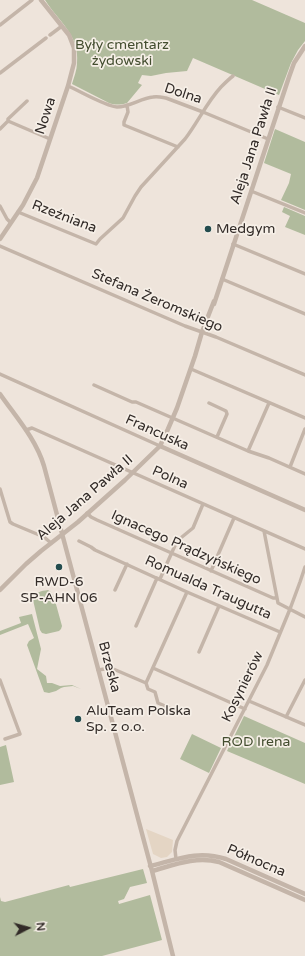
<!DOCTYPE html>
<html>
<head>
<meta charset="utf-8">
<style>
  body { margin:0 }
  #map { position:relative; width:305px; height:956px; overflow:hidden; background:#eee4db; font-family:"Varela Round",sans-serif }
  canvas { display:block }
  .north { position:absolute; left:8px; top:908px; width:40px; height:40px; -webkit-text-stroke:3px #f6efe7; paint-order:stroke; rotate:84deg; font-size:11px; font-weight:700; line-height:16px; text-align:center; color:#322b28 }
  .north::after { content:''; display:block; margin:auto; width:14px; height:18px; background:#322b28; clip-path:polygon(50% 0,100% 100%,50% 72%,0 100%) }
</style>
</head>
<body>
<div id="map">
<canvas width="305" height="956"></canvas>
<div class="north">N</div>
</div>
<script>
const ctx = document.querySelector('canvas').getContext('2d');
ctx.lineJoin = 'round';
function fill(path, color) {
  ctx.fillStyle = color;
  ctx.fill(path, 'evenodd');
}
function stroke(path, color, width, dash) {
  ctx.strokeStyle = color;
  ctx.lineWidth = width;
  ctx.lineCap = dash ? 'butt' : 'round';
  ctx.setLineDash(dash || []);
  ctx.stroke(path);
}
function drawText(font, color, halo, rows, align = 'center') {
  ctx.font = font + ' "Varela Round",sans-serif';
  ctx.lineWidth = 3.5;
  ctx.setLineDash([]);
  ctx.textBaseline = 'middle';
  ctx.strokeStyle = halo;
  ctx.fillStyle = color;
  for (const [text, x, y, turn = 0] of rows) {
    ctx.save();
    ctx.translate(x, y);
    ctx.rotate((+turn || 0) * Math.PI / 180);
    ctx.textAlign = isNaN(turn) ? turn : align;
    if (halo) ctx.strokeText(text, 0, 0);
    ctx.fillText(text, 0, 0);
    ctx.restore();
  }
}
fill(new Path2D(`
  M45,0H252L305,23V41L298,50L291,63L279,95L193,58L187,71L166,73L151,76L142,75L138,83L142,85L127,103C120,105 115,105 109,103L72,84C74,77 77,70 77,63C80,35 58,21 45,0Z
  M275,129L305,142V210L281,200L289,183L291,174L264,163Z
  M284,207L305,216V235L285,227L290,216L282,212Z
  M48,590L51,592L54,597L62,626L61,629L59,631L46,634L42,633L40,630L33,600C34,592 41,591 48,590Z
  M32,614L41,649L37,669L46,676L47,683H52L60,686L72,685L81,689L93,686L81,689L73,686L64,687L61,688L56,691L49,693L44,692L27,645L29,641L34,638L28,624L0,635V631L21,623L19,617Z
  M244,716L305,743V784L227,751Z
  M192,734L221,748L209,773L180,759Z
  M6,745L14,782L0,785V747Z
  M143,869L147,883L130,887L124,899L118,901L119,904L150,895L162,940L102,956H0V897L1,901L5,902L69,885L70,887Z`), '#b1bb9d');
fill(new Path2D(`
  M146,829L173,840L172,852L167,857L161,858L153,854Z`), '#e4d5c4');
stroke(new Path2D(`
  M0,25L32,0
  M50,35L62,26
  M0,73L46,38
  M68,86C80,91 105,106 117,107C130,107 141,98 153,97C157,96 161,97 166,98L203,112L268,139
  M127,105L128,112L124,122V125L178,147
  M278,107L305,118
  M8,121L50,139
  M0,129L8,121V119L27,101
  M251,191L305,213
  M0,206L7,219L10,222
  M18,212L96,244L100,239L123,218L135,196L141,187L185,139C198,122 207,102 221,87C225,83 229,79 233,76
  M233,244L305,274
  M0,246L185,326L216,337L305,375
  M222,279L305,314
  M191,369L305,418
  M0,374L160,446
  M94,385L132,402H136L248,451L269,458L305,474
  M209,403L226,411L227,414L217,437
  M26,430L32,428L305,549
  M248,451L269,403
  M290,467L305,429
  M0,489L10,522L13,524L44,537L51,543
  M87,513L91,517L97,520L273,598H277
  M264,531L278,603L305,617
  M79,541L91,547L95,550L187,592L280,632
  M211,571L234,518
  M160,579L177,541L193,528L203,504
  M115,590L127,564
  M136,626L157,578
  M199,652L219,606
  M153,668L245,709
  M98,670L111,668L146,683
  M0,680L20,734L5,739
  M146,683L187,592
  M146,683L148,689L155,692L158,703L179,712
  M249,701L305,725
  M286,717L305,680
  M176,859L175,850L177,841L267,665L290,609L300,582L305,567`), '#c4b5a9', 3.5);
stroke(new Path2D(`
  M0,239L23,205L37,178L68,86L74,63V48L69,35L41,0
  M214,304L289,77L294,63L305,46
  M0,394C16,417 36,439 44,466L152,871L173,956
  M160,446L305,510
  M0,590L26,564L41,551L78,522L125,480L160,446L168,429L177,408L195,356L202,332L214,301
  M150,866C178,859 198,850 226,859L305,894
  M152,871C174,865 195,856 219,862L305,900`), '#c4b5a9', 4.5);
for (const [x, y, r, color] of [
  [208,229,4,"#234c4e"],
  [59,567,4,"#234c4e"],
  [78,719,4,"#234c4e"]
]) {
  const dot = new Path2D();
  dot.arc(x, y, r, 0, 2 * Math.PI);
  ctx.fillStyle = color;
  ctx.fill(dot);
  stroke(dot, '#f6efe7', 1.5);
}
drawText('14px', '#434d2f', '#f6efe7', [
  ["Były cmentarz",122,45],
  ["żydowski",122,61],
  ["ROD Irena",256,742]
]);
drawText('14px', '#322b28', '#f6efe7', [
  ["Dolna",183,94,18],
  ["Nowa",46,116,-72],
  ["Aleja Jana Pawła II",254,146,-72],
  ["Rzeźniana",64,217,21],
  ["Stefana Żeromskiego",157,301,23],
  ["Francuska",157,433,24],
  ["Polna",170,478,24],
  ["Aleja Jana Pawła II",85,498,-41],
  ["Ignacego Prądzyńskiego",186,548,24],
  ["Romualda Traugutta",208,588,24],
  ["Brzeska",109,667,75],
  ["Kosynierów",243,687,-64],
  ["Północna",256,861,23]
]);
drawText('14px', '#322b28', '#f6efe7', [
  ["Medgym",216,229],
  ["RWD-6",59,582,"center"],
  ["SP-AHN 06",59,598,"center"],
  ["AluTeam Polska",86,711],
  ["Sp. z o.o.",86,727]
], 'left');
</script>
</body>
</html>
